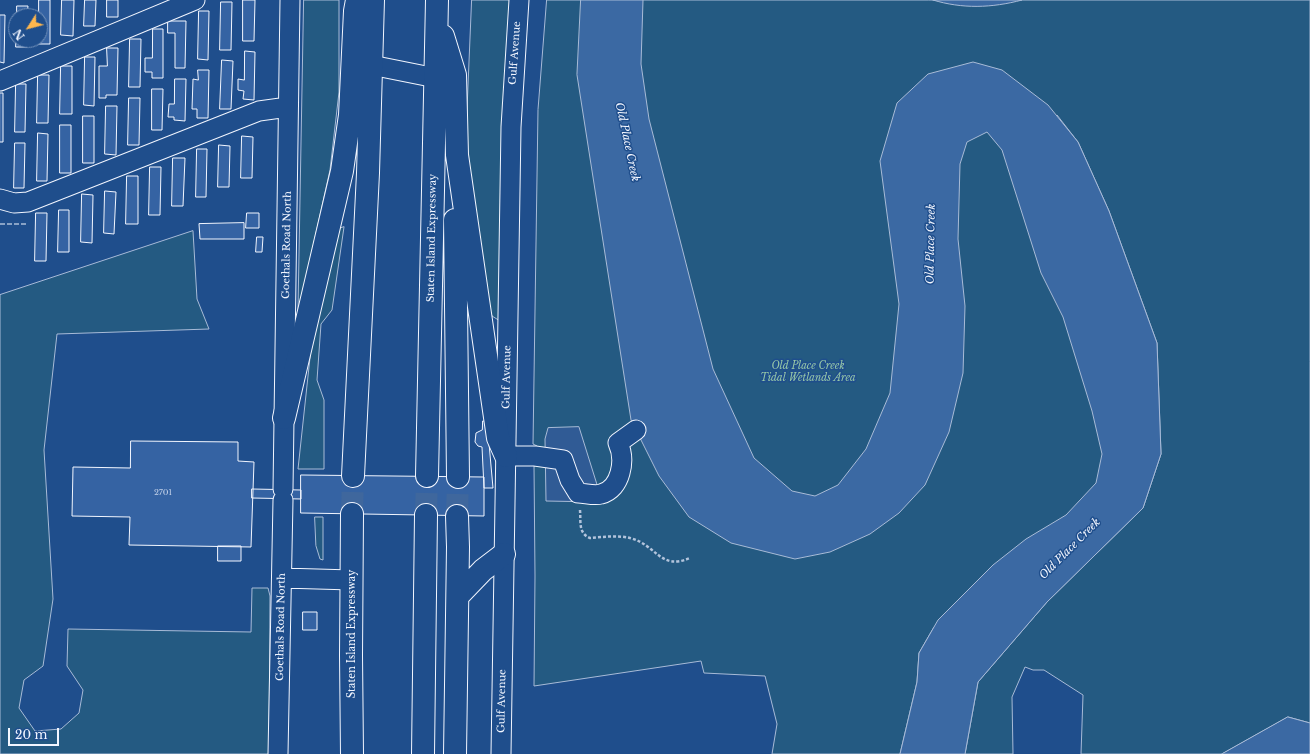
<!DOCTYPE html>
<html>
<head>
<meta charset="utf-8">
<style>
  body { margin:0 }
  #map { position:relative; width:1310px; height:754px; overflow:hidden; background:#1f4e8c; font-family:"Libre Baskerville",serif }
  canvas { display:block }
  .north { position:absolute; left:8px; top:8px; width:40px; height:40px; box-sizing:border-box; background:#1f4e8c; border:1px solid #7391ba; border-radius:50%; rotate:234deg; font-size:11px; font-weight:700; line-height:16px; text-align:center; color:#f2f6ff }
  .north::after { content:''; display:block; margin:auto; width:14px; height:18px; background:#ffb74d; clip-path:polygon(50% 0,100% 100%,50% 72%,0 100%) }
  .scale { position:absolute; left:8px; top:728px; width:51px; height:18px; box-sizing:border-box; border:2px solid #f2f6ff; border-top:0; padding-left:5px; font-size:12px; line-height:14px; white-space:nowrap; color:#f2f6ff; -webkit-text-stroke:3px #1f4e8c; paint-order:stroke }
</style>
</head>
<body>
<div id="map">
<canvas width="1310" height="754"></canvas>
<div class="north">N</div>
<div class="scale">20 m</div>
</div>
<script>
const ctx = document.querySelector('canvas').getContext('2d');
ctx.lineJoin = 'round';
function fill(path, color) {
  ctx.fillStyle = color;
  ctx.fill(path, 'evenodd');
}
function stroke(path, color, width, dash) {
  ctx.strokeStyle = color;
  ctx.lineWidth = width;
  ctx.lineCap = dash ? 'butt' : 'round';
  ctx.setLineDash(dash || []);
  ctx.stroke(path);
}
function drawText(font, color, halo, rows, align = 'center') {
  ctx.font = font + ' "Libre Baskerville",serif';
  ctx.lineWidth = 3;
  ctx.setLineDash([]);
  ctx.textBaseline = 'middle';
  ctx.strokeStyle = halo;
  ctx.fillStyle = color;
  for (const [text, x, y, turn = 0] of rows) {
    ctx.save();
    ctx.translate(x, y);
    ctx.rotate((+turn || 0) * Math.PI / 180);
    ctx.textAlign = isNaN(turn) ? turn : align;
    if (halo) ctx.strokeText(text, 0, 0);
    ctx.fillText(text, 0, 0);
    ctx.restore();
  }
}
const green = new Path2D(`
  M304,0H339V92L330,170L298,314Z
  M472,0H514L500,321L492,316L487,301L465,159Z
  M547,0H1310V723L1288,717L1222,754H1081L1083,695L1044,670H1033L1025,667L1012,697L1013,754H965L978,682L1047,602L1143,508L1161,454L1157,343L1109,211L1078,142L1057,115L1010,157L1060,276L1083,320L1111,415L1121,457L1116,487L1086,518L1045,542L1013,568L958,623L934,627L919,653L917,682L900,754H772L777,724L765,676L704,673L701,661L534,686L535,576L534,466L537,465V446L533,444L538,110Z
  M344,227L332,310L321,324L317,380L324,400V469H298L312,339L338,229Z
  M193,231L197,299L209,329L57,334L44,450L53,599L43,666L24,680L19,708L35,731L61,729L79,713L83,690L67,666L68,629L251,632L252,588H268L270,596L269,754H0V295Z
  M315,517H323V560L320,559L316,546Z`);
fill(green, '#245a82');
stroke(green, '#a8bbd7', 1);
const parking = new Path2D(`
  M579,427L599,491L598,502L546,501L545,439L548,428Z`);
fill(parking, '#305b95');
stroke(parking, '#a8bbd7', 1);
const water = new Path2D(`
  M581,0H643L641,64L649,119L713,369L754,458L792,491L815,496L838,485L866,449L890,393L899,304L880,161L897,103L928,74L973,62L1002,70L1048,105L1078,142L1109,211L1157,343L1161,454L1143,508L1047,602L978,682L965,754H900L917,682L919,653L938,620L993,565L1026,539L1066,515L1096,483L1102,454L1092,411L1063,317L1041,273L1002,150L987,132L967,142L960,164L958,239L965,306L963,373L949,432L925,485L899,513L870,534L830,552L795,559L731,543L689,517L659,476L631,420L577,75Z
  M933,0H1022C992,8 962,9 933,0Z
  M1288,717L1310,723V754H1222Z`);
fill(water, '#3b69a3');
stroke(water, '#a8bbd7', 1);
const building = new Path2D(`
  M39,0H50V44H39Z
  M62,0H74L73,36L61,35Z
  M85,0H96L95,26H84Z
  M107,0H118V17H107Z
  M243,0H255L254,41H243Z
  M221,2H232L231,50H220Z
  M17,6H28L27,16H17Z
  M199,11H209L208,60L198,59Z
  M0,15H5L4,63L0,62Z
  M168,21H186L185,68H175V33H168Z
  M153,29H163V78H152V72H145V58H152Z
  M16,37V40H27V47H16Z
  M130,39H141L140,87H129Z
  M107,48H118L117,95H106V98H99V66H107Z
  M245,51L255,52L254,100L243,99L244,91L238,90V79L244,80Z
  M85,57H95L94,106L84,105Z
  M222,60L233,61L231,109H220Z
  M61,66H72V114H60Z
  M198,70H209L208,118H197V109H192L193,79L198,80Z
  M38,75H49L48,123H37Z
  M175,79H186L185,121L174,120V117H168L169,104H174Z
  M16,84H26L25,132H15Z
  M152,89H163L162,130H152Z
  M0,93H3V142H0Z
  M129,98H140L139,145H128Z
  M106,106H117L116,155L105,154Z
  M83,116H94V163H83Z
  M60,125H71V173H60Z
  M38,133L48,134L47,181H37Z
  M242,136L253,137L252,178H241Z
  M15,143H25L24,188H14Z
  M219,145L230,146L229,187H218Z
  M197,149H207L206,197H196Z
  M173,158H185L183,206H172Z
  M150,167H161L160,215H149Z
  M127,176H138V224H126Z
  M105,191L116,192L114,234L104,233Z
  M82,194L93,195L92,243L81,242Z
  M59,210H69V252H58Z
  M36,213H47L46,261H35Z
  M247,213H259V228H246Z
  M244,223V239H200L199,224Z
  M257,237H263L262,252H256Z
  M483,421H487L493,488H484L482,447L478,446L475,442L476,433L482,430Z
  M131,441L238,442V461L254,462L251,547L129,545L130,517L72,516L73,467L130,468Z
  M301,475L484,477V516L301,513Z
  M252,489L301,490V499L252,498Z
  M218,546H241V561H218Z
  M303,612H317V630H303Z`);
fill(building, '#3563a3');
stroke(building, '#f2f6ff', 1);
stroke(new Path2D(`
  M352,514L353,476
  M426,515L427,476
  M457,516L458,477`), '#3f679d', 22, [22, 11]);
const minor = new Path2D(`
  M371,65L436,78
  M0,81L195,0
  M0,199L14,203L28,202L259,111L288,107
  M506,456H535L563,460L570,480L578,493C585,493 594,496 601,494C621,489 626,460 618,443L636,430
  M283,489L290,0
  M282,578L352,580
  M278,754L283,500
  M501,754L511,127L519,0`);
const highway = new Path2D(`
  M443,36L455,75L457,155L498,438L506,456
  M455,220L458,477
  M284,418L342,171L350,115L355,11L357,0
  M353,476L368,173L373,0
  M427,476L437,0
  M458,596L483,570L504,554
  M352,754L351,655L352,514
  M423,754L426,515
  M455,754L458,547L457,516`);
stroke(minor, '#f2f6ff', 21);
stroke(highway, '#f2f6ff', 24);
stroke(new Path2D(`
  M580,510C581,522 578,533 590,538C602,537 618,535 630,538C657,545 660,571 690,558`), '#b3c4dc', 2.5, [3, 2]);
stroke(minor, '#1f4e8c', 19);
stroke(highway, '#1f4e8c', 22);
stroke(new Path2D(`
  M0,224H26`), '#f2f6ff', 1, [5, 2]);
drawText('8px', '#c3d1e8', null, [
  ["2701",163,493]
]);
drawText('10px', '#f2f6ff', '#1f4e8c', [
  ["Gulf Avenue",515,53,-86],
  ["Staten Island Expressway",432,238,-89],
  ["Goethals Road North",287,245,-89],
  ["Gulf Avenue",507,377,-89],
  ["Goethals Road North",281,627,-89],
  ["Staten Island Expressway",352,634,-90],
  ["Gulf Avenue",502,701,-89]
]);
drawText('italic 10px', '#97c8a6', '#1f4e8c', [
  ["Old Place Creek",808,366],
  ["Tidal Wetlands Area",808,378]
]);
drawText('italic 11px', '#f2f6ff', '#1f4e8c', [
  ["Old Place Creek",627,142,78],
  ["Old Place Creek",931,244,-89],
  ["Old Place Creek",1070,549,-45]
]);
</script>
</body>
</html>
